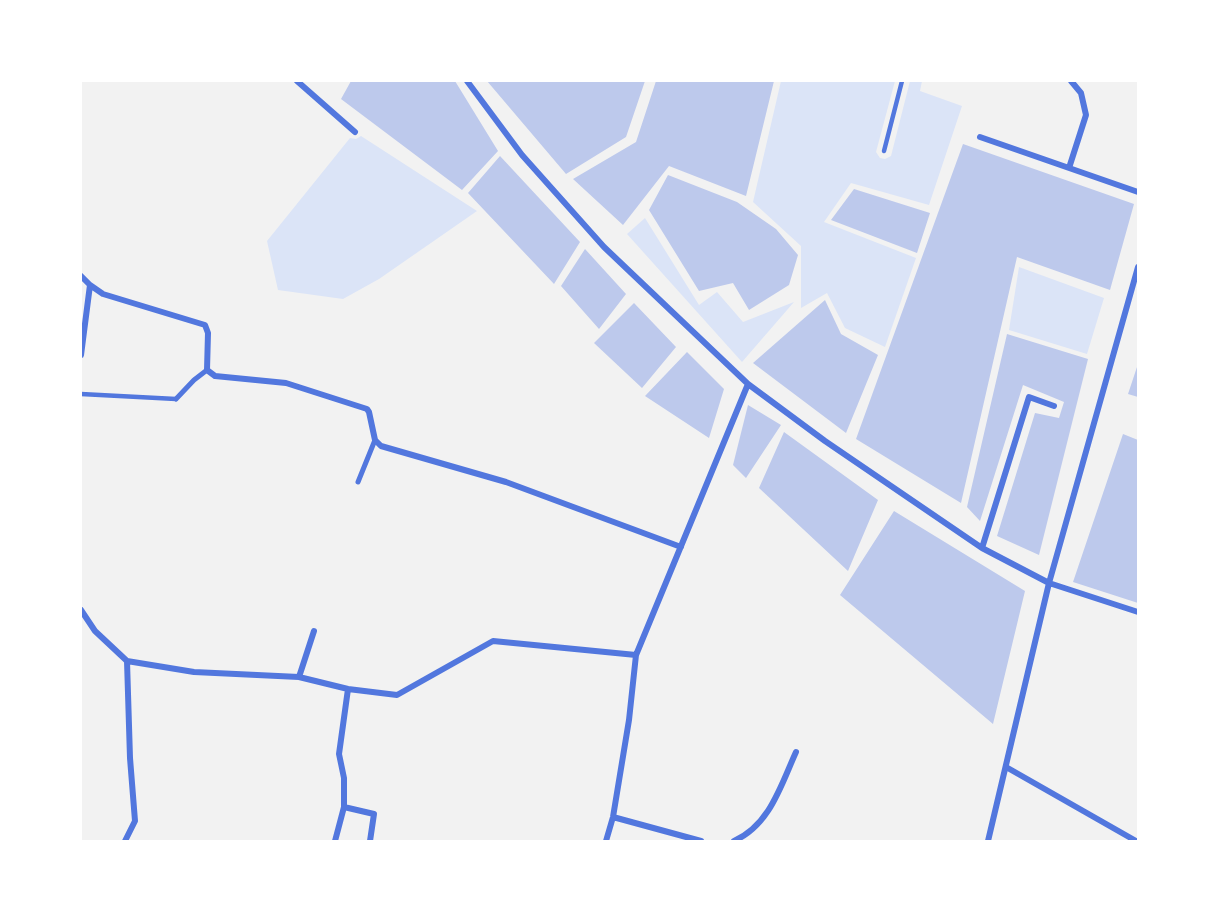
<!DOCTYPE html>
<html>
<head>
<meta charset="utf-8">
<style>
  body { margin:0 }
  #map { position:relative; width:1219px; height:922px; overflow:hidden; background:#f2f2f2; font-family:"Asap Condensed",sans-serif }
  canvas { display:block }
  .frame { position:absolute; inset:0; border:82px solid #fff; pointer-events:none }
</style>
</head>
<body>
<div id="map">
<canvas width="1219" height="922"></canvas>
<div class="frame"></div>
</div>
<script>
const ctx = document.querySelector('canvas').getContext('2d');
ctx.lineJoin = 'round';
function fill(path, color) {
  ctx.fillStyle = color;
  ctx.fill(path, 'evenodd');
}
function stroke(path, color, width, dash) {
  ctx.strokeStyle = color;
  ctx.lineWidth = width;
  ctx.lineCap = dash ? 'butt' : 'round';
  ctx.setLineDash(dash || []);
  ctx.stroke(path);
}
fill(new Path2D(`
  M781,81H895L876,152L880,158L885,159L891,156L910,81H922L920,91L962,106L929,205L851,183L824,222L916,258L885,347L845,328L827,293L801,308V246L753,202Z
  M361,136L477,211L379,279L343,299L278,290L267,241L350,138L356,139Z
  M645,218L699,305L717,292L743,322L794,302L742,362L627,234Z
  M1019,267L1104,298L1087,354L1009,330Z`), '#dbe4f7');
fill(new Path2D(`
  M351,81H455L498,151L462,190L341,99Z
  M487,81H645L626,137L566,174Z
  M656,81H774L746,196L669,166L623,225L573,179L636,142Z
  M963,144L1134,204L1110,290L1017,257L961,503L856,439Z
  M500,156L580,242L554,284L468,193Z
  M668,175L737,202L776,229L798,255L789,285L749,310L733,283L699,291L649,210Z
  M854,189L930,213L917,253L831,220Z
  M585,249L626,294L599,329L561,286Z
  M825,300L841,334L878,355L846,433L753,363Z
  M634,303L676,347L642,388L594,343Z
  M1007,334L1088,359L1039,555L997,536L1035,413L1059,418L1064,402L1023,385L980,521L967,507Z
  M687,352L724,389L709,438L645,396Z
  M1138,364V397L1128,394Z
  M748,405L781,425L746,478L733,465Z
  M784,432L878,500L848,571L759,488Z
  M1123,434L1138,440V603L1073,582Z
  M894,511L1025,591L993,724L840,595Z`), '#bdc9ec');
stroke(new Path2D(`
  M884,151L902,81
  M81,394L176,399`), '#5277de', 4.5);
stroke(new Path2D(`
  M176,399L194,380L207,370
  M358,482L375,440`), '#5277de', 5);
stroke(new Path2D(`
  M297,81L355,132
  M467,81L522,155L604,247L748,384L825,441L982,548L1049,583L1138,612
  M980,137L1138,192
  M1069,168L1086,115L1081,93L1071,81
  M81,276L90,285L81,355
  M90,285L103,294L205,325L208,333L207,370L215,376L286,383L367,409L369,412L375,440L381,446L506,482L681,547
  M982,548L1029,397L1054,406
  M81,610L95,631L127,661L130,758L135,821L125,841
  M127,661L194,672L299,677L348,689L397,695L493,641L636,655
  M299,677L314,631
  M1006,767L1136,841
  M344,807L374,814L370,841
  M613,817L701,841
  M335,841L344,807V778L339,754L348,689
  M606,841L613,817L629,720L636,655L748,384
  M734,841C770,825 781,785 796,752
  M988,841L1049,583L1138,267`), '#5277de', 6);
</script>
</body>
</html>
